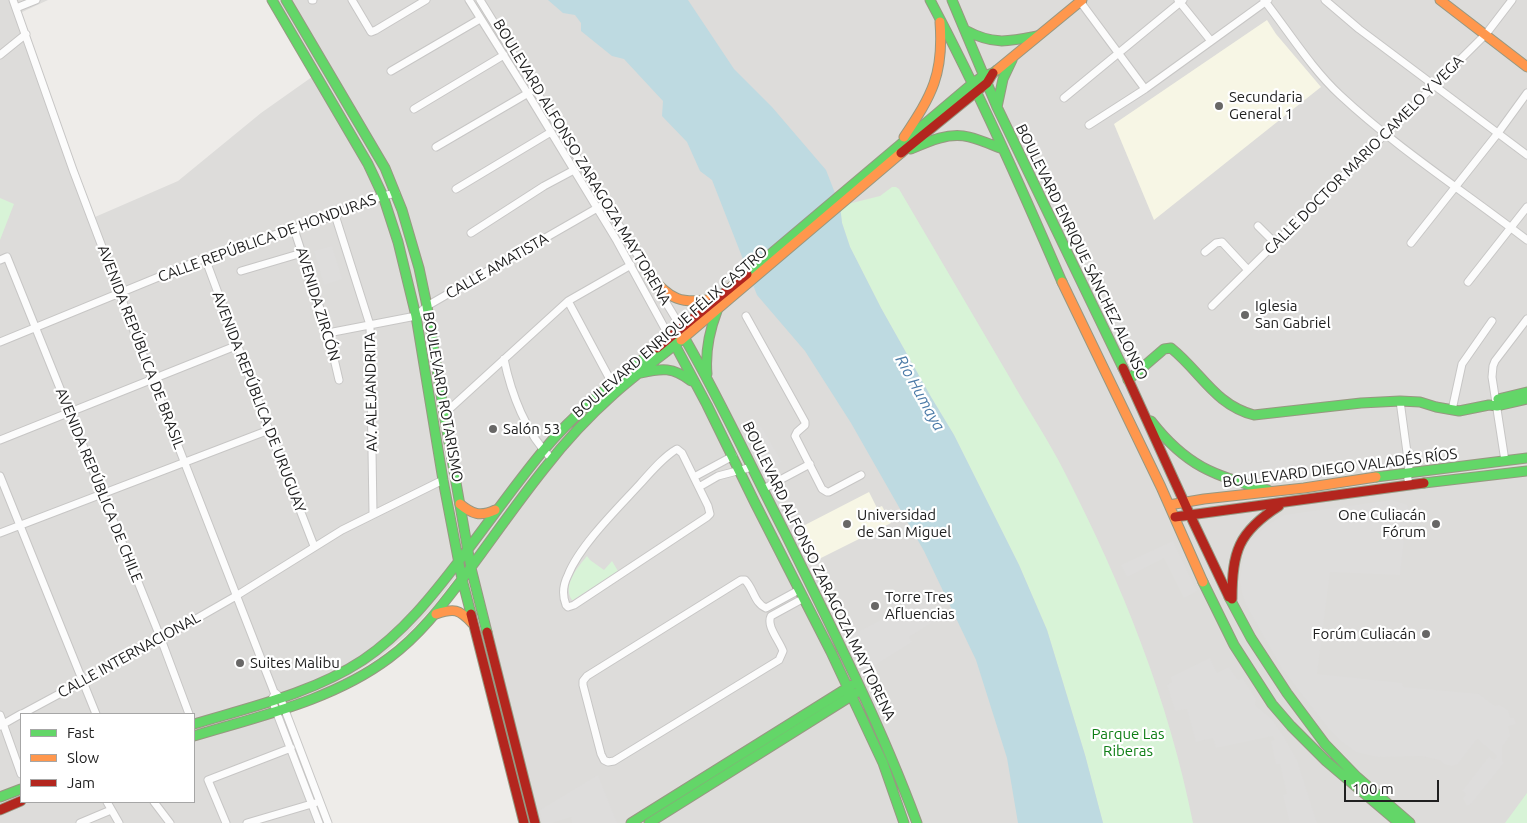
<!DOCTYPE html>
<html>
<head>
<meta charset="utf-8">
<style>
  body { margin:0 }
  #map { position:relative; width:1527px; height:823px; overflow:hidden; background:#eeece9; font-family:Ubuntu,sans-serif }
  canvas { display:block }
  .legend { position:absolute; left:20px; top:713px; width:175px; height:90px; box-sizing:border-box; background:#fff; border:1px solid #a6a6a6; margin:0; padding:6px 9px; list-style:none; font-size:15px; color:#202020 }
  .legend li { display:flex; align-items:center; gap:10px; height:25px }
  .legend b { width:25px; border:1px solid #a6a6a6 }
  .scale { position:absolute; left:1344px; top:780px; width:95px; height:22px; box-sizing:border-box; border:2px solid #202020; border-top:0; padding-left:6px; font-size:15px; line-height:18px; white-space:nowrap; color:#202020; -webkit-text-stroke:4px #fff; paint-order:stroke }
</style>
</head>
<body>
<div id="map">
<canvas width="1527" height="823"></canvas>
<ul class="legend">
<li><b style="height:6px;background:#63d668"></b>Fast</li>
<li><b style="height:6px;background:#ff974d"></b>Slow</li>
<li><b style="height:6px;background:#b3261e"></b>Jam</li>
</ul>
<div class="scale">100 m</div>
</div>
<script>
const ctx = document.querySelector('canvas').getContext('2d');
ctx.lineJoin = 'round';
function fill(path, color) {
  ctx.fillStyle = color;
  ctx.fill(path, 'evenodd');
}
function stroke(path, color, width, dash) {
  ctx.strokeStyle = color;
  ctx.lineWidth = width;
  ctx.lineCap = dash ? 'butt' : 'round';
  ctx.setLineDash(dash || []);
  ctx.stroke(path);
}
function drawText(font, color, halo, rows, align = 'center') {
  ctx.font = font + ' Ubuntu,sans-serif';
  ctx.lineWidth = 4.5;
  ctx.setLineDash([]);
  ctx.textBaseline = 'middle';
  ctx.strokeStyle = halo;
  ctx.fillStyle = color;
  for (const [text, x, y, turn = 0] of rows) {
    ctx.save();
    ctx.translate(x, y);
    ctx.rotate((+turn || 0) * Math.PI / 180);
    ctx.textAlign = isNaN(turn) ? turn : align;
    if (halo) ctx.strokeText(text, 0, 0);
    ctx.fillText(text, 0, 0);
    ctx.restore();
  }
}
fill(new Path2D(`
  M0,0H48L18,14L90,226L95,217L178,181L261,113L319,72L277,0H1527V823H530L466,564L433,607L409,633L380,657L353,674L319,692L280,706L321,823H0ZM21,714H194V802H21Z`), '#dddcda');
fill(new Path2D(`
  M1267,20L1276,34L1321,87L1154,220L1114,124Z
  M869,492L877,508L882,506L891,523L819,559L803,526Z`), '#f7f6e5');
fill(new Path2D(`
  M892,187H896L899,189C936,252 973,315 1010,378C1028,410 1049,441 1065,473C1122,584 1169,701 1193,823H1103L1085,755L1047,630L1019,565L954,435L931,397L881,308L850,247L842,223L840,206L880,196Z
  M0,198L14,204L0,240Z
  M587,556L590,560L604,570L612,561L618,571L573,600H572C562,585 578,567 587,556Z
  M1527,793V823H1505Z`), '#d8f3d7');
fill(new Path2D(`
  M332,246L342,279L324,285L314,251Z
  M761,426L782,462L764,472L743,436Z
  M1391,500L1408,505L1400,575L1330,572L1317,674L1402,683L1403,687L1479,694L1495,706L1499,705L1508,710L1510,718H1514L1516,724L1508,726L1510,736L1502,747V760L1504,763L1472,803L1467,806L1463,798L1466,794L1462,791L1489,756L1494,760L1497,756L1477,739L1458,764L1452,766L1444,764L1439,760L1421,756L1378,757L1356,752L1342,742L1328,728L1282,669L1246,605L1242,593L1240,580L1244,554L1251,540L1267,525L1284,515Z
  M1173,541L1197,591L1184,598L1164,558L1127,577L1121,565Z
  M928,596L939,618L909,637L912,642L864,672L846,638Z
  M1210,658L1217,673L1229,667L1238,680L1242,677L1256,699L1255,705L1272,719L1284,737L1297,760L1317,823H1290L1283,795L1287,794L1280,764H1276L1271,741L1275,740L1273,736L1216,748L1213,738L1196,742L1187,709L1175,711L1167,685L1172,682L1171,677Z
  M598,775L617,823H572L571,817L552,823H542L540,810Z`), '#dedddc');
fill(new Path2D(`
  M548,0H688L734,69L772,107L826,170L840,206L842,223L850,247L881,308L931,397L954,435L1019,565L1047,630L1085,755L1103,823H1018L1007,758L976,660L924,551L851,423L805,351L757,295L712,180L700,171L687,142L662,116L663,101L624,59L612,56L581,31V23L575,15L563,13Z`), '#bedae1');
const street = new Path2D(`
  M13,0L73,170L152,379L274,692L280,697L328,823
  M312,0H313
  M352,0L371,32L376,30L426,0
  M469,0L528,94L617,241L670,338
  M480,0L651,277
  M1079,0L1145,89
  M1178,0L1211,41
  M1264,0C1289,32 1311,68 1340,95C1398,149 1465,192 1527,240
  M1325,0L1359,29L1527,155
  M16,8L36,0
  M0,55L26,34
  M391,71L480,19
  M1064,98L1183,0
  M414,109L504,55
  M1089,125L1145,89L1268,0
  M436,147L530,92
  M456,189L551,132
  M335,215L370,325L373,513
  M1258,226L1275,243
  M294,229L328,333L339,380
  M471,233L544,186L574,170
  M1411,243L1498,133L1527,93
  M1205,252L1216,243L1222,242L1248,270
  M205,258L269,430L314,546
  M0,260L7,257L161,639L189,714
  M241,271L302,253
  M1468,282L1527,207
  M656,286L682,329
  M568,301L612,383
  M1212,306L1486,34L1512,0
  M746,316L805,422V425L797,432L795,436L822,489L827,492H829L861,475
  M328,333L416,316L427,306L606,203
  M0,342L205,258L243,244L314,223L383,196L396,193
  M504,359C511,393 526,434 552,459
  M1400,401L1409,467L1407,473L1409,485
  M1452,410L1462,364L1492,321
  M444,414L568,301L631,265
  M0,440L238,345
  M677,449L682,453L708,506L710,514L707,517L574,605L568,607L566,605C562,595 563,585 568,575C580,545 618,508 640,484C651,472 663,457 677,449Z
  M1505,461L1492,377L1493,366L1495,361L1527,319
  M0,476L96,714
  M694,477L733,456
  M699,487L718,476L752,467
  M763,489L810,464
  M0,533L269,430
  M799,590L766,608C754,603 754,589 745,580H741L587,676L583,681V685L601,754L604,760L608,762L614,761L779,660L783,651C779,640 766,626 771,616L804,598
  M273,697L272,699L276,711L319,823
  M22,714L161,639L236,596L342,530L443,480
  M0,715L21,774
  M0,726L21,714
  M107,802L119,823
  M154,802L170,823
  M80,823L111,810
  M226,823L208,780L291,748
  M247,823L315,803`);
const fast = new Path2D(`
  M272,0L368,164L383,196L398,242L416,316L443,480L462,579L471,614
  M286,0L385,168L402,210L419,268L427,306L444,414L471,568L487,632
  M930,0C979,92 1021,187 1062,282
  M952,0L997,107L1123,368
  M965,30C993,45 1007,42 1037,36
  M997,107L1003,79L1012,60
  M911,149C929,141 949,132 969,137C981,140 992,145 1003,149
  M747,274L972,84L983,76L993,73L997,70
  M684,337C721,401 751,467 785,533C832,628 880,723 917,823
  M675,345L707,405L755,503L831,652L883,763L904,823
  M641,373C662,368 673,367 691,381
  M707,374C705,351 709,332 717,311
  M1128,380L1164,349L1171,348C1201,372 1215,405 1254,415L1361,403L1400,401L1420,402L1436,407L1459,411L1489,405L1497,406L1527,399
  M1498,399L1527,392
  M1151,421C1186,466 1214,476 1268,490
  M1376,477L1527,458
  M1424,483L1527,471
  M1203,582L1234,645L1272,704L1291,726L1326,761L1399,823
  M1229,597L1251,638L1287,693L1325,744L1357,777L1410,823
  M194,724C251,707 313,693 363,660C403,633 433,595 462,557C489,522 514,486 542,452C575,412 616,380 657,348
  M194,736C260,716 333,700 389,658C419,636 441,607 463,578C490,542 516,504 544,469C565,442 588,417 614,394C635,375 659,358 681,340
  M0,797L21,789
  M631,823L852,685
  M649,823L856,693`);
const slow = new Path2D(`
  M1440,0L1527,67
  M997,70L1082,0
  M904,137C932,95 944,74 940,22
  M648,273C672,301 679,304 716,299
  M1062,282L1161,487L1203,582
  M681,340L901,153
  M460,504C472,514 480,517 495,510
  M1169,505L1204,499L1304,488L1376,477
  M436,614C454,608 459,609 472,623`);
const jam = new Path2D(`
  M901,153L987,83L993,73
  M657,348L747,274
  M1123,368L1190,515L1229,597
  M1175,517L1424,483
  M1232,599C1232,552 1238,532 1279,506
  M471,614L524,823
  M487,632L535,823
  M0,810L21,801`);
stroke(street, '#c7c6c5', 9);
stroke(fast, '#979881', 11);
stroke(slow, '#979881', 11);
stroke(jam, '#979881', 11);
stroke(street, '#fcfcfc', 7);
stroke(fast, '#63d668', 9);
stroke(slow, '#ff974d', 9);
stroke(jam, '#b3261e', 9);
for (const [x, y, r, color] of [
  [1219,106,5,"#686766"],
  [1245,315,5,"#686766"],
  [493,429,5,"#686766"],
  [847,524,5,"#686766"],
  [1436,524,5,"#686766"],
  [875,606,5,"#686766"],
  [1426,634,5,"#686766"],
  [240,663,5,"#686766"]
]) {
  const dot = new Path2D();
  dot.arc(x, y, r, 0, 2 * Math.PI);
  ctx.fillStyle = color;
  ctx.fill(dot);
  stroke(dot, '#fff', 2);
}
drawText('15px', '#202020', '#fff', [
  ["Secundaria",1229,97],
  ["General 1",1229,114],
  ["Iglesia",1255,306],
  ["San Gabriel",1255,323],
  ["Salón 53",503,429],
  ["Universidad",857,515],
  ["de San Miguel",857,532],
  ["One Culiacán",1426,515,"right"],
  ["Fórum",1426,532,"right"],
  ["Torre Tres",885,597],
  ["Afluencias",885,614],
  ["Forúm Culiacán",1416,634,"right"],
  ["Suites Malibu",250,663]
], 'left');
drawText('15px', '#202020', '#fff', [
  ["CALLE DOCTOR MARIO CAMELO Y VEGA",1364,155,-45],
  ["BOULEVARD ALFONSO ZARAGOZA MAYTORENA",582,162,59],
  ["CALLE REPÚBLICA DE HONDURAS",267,238,-20],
  ["BOULEVARD ENRIQUE SÁNCHEZ ALONSO",1082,252,64],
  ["CALLE AMATISTA",497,266,-30],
  ["AVENIDA ZIRCÓN",318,304,73],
  ["BOULEVARD ENRIQUE FÉLIX CASTRO",670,332,-41],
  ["AVENIDA REPÚBLICA DE BRASIL",141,347,69],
  ["AV. ALEJANDRITA",371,392,-91],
  ["BOULEVARD ROTARISMO",443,397,80],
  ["AVENIDA REPÚBLICA DE URUGUAY",259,402,69],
  ["BOULEVARD DIEGO VALADÉS RÍOS",1340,468,-7],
  ["AVENIDA REPÚBLICA DE CHILE",99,485,68],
  ["BOULEVARD ALFONSO ZARAGOZA MAYTORENA",819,571,64],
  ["CALLE INTERNACIONAL",129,655,-29]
]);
drawText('15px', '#0e7e15', '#fff', [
  ["Parque Las",1128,734],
  ["Riberas",1128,751]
]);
drawText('italic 16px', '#4b7aa7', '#fff', [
  ["Río Humaya",920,393,61]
]);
</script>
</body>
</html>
